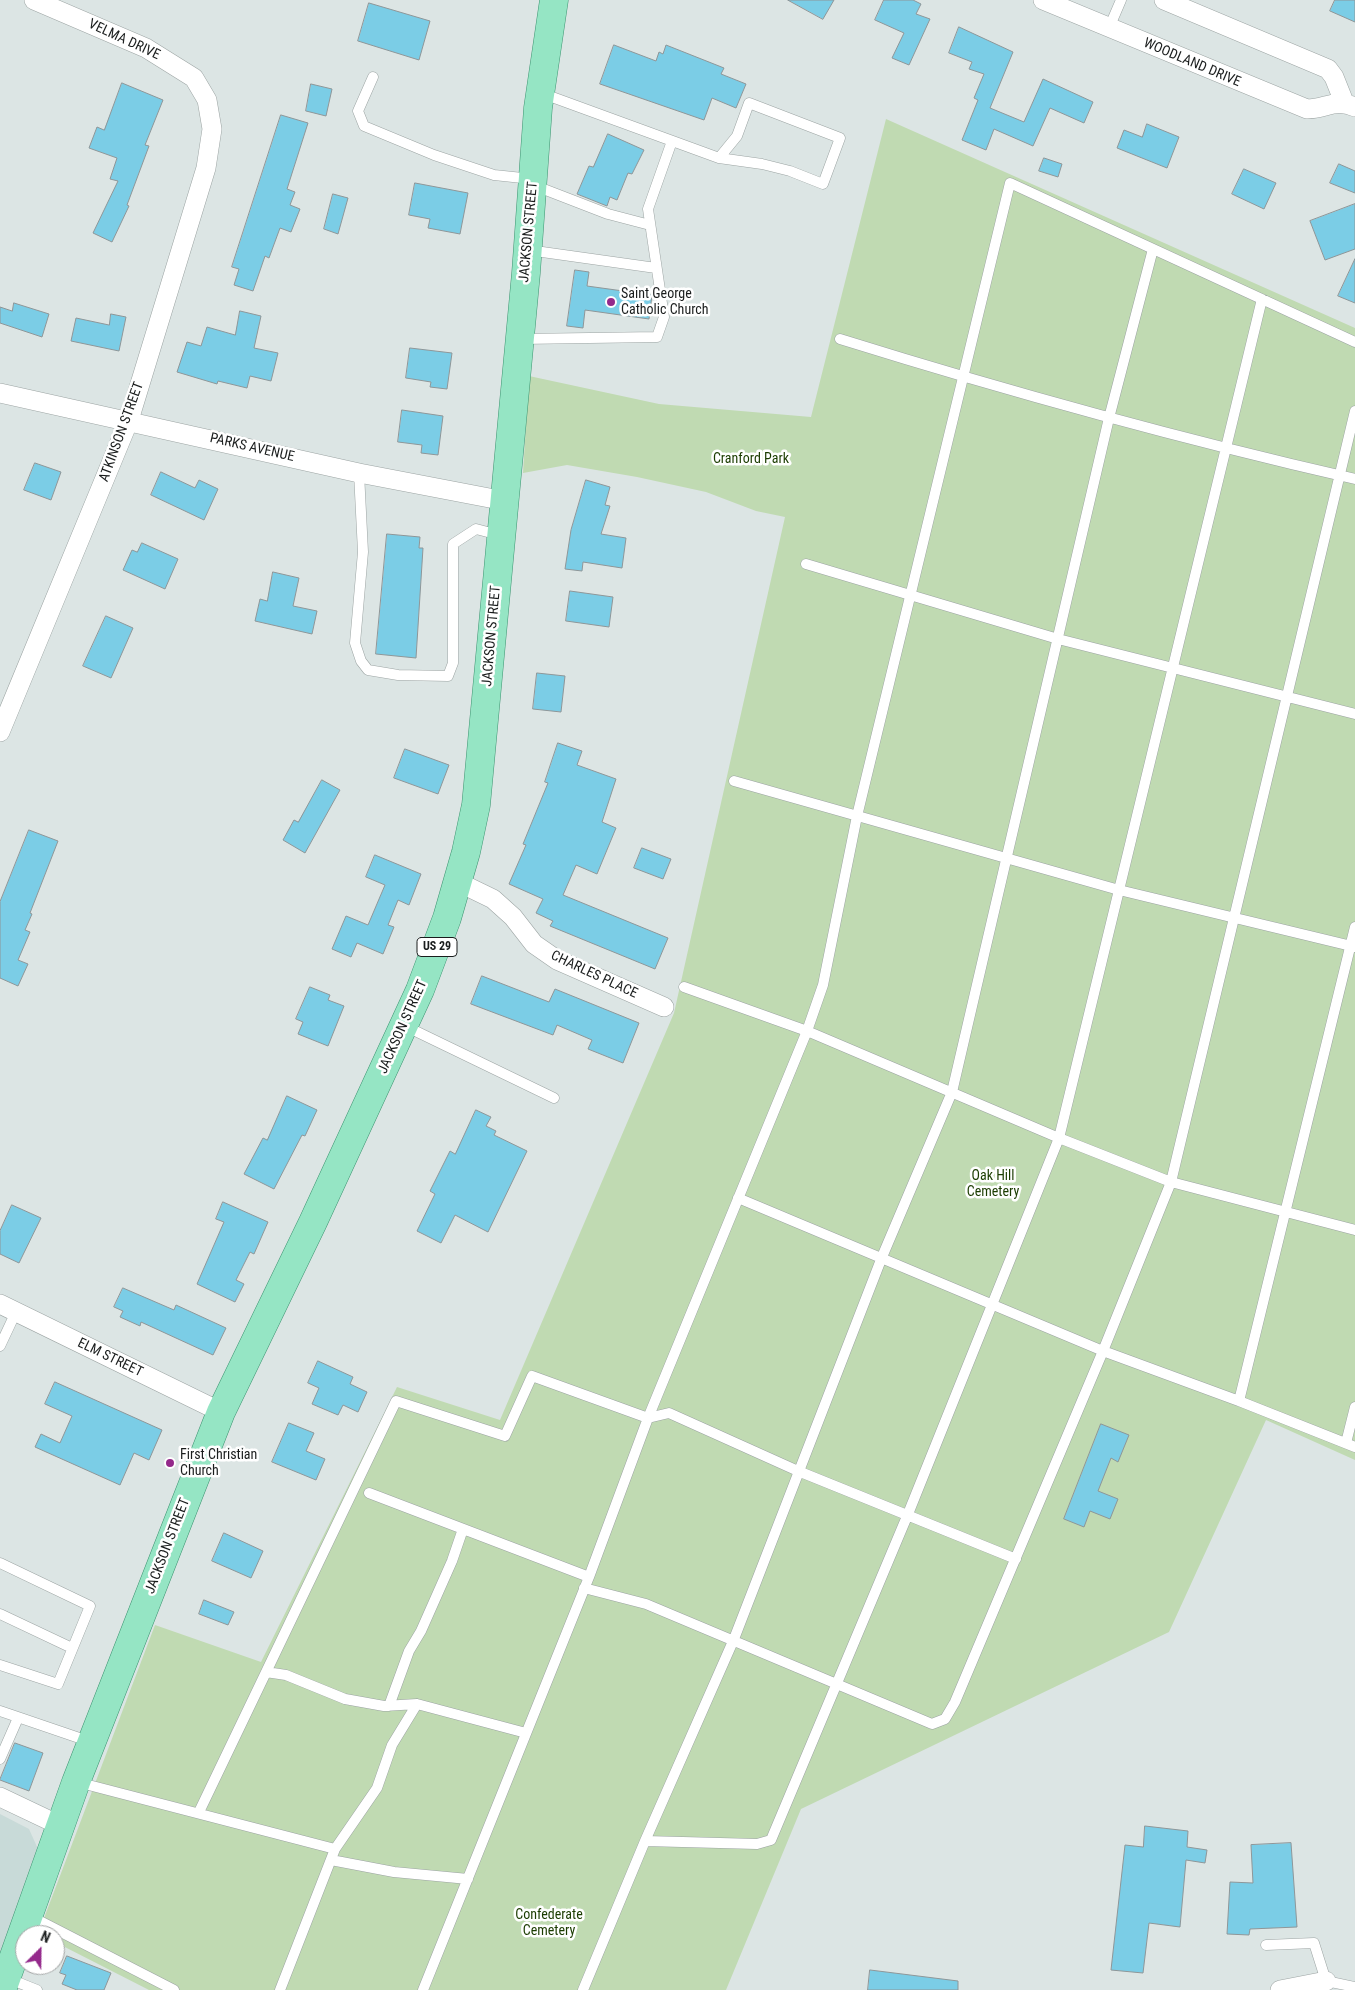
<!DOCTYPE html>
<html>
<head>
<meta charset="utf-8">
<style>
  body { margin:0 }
  #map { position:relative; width:1355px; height:1990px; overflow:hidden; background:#dce5e4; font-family:"Roboto Condensed",sans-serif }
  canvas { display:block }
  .north { position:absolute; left:15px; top:1925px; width:50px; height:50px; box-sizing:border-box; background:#fff; border:1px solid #a3a5a5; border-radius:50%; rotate:23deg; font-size:14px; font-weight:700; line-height:20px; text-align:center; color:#1a1d1d }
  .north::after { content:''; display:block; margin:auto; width:18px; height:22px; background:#94298b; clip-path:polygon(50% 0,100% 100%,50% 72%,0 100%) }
</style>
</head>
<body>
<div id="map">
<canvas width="1355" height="1990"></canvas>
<div class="north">N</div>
</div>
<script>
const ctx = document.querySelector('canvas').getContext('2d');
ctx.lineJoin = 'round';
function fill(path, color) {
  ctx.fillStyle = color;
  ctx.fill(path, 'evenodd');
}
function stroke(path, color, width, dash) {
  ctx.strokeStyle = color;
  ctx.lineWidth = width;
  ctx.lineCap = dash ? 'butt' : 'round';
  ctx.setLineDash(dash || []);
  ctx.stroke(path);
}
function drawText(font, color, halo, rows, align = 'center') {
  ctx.font = font + ' "Roboto Condensed",sans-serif';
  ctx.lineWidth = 5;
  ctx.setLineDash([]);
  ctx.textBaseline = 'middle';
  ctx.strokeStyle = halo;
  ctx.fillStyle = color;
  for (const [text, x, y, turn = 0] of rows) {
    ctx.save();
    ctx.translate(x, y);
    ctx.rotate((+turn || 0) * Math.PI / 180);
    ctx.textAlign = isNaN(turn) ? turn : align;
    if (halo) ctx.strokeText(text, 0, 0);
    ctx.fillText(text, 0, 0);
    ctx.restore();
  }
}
fill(new Path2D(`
  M0,1814L29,1829L38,1849L0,1954Z`), '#c8dad8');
fill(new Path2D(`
  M886,119L1355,328V1460L1266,1420L1169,1632L801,1809L726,1990H149L55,1942V1935L38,1934L155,1625L261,1662L397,1387L500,1420L674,1013L785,517L756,511L706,492L637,477L567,465L523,473L529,376L659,404L811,417Z`), '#c0dab2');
const building = new Path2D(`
  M788,0H834L823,19Z
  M884,0H913L921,4L916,14L930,19L909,65L892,58L904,33L875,20Z
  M1335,0H1355V22L1330,11Z
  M369,3L430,21L419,60L358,41Z
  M959,27L1013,52L990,108L1024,122L1043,79L1093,102L1084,123L1050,108L1033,146L994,129L986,150L962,140L978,100L974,98L984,74L969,69L972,62L949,53Z
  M614,45L656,61L659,52L663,54L666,45L724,68L721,74L746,84L736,108L712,98L704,120L600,84Z
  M122,83L163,100L145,145L149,146L127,205L129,206L112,242L93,233L118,181L110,179L117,158L89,148L97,127L104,130Z
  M311,84L332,89L326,116L306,111Z
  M281,115L308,123L287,189L295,192L290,205L300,209L291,232L280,228L269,258L265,256L253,291L234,285L239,269L232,267Z
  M1147,124L1179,137L1167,168L1117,148L1124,130L1142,137Z
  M608,134L644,150L632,174L628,173L617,200L610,197L607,206L577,194L589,166L593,167Z
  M1044,158L1062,164L1058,177L1039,171Z
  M1339,164L1355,171V193L1330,183Z
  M1244,169L1276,183L1264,209L1232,194Z
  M415,183L468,193L460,234L428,228L430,219L409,215Z
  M333,194L348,198L338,234L324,229Z
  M1355,204V249L1325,260L1310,221Z
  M1355,259V303L1338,296Z
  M575,270L589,272L587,286L652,295L649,319L585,310L583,328L567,326Z
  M14,303L49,314L42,337L0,323V307L12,311Z
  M240,311L261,316L254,348L278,353L271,381L250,376L247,388L218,381L217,384L177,372L187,342L201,346L207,327L235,335Z
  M111,314L126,317L119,351L71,341L76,318L109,325Z
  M410,348L452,353L447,389L430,387L431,382L406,378Z
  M402,410L443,416L438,455L421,453L422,445L398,442Z
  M35,463L61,472L51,500L24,490Z
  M161,472L195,488L199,480L218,489L204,520L151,495Z
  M586,480L610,487L605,505L610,506L601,534L626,538L622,568L583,562L582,571L565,569L571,530Z
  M387,534L420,537L419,548H423L416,658L376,654Z
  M142,543L178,559L165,589L123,570L132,550L137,552Z
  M273,572L299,578L293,606L317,611L312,634L255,621L260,599L267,601Z
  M570,591L613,597L609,627L566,621Z
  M106,616L133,628L111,678L83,666Z
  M537,673L565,676L561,712L533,709Z
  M558,743L582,751L577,765L616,779L602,822L616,828L597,874L576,865L563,895L668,938L655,969L550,926L553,921L536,913L543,899L509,884L526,845L523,844L548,783L545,782Z
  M405,749L449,765L438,794L394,778Z
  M322,780L340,790L305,853L283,840L294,820L298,822Z
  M29,830L58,841L30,913L32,914L25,930L30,932L18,960L28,964L18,986L0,978V902Z
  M642,848L671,859L663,879L634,868Z
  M375,855L421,874L409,905L398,900L388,925L394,927L383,954L357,943L351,957L332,949L346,916L368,925L385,885L366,877Z
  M482,976L549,1002L555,989L639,1023L623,1063L588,1049L592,1040L557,1025L553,1035L471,1004Z
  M310,987L330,995L328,1000L344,1006L328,1046L298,1034L303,1022L296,1019Z
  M287,1096L317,1110L305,1136L302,1135L274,1189L244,1174L263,1138L267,1140Z
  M476,1110L491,1117L486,1126L496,1131L494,1135L527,1151L488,1232L455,1215L441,1243L417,1231L435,1194L430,1191L450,1151L455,1154Z
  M223,1202L268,1222L254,1254L250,1252L236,1280L244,1284L235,1302L197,1284L224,1222L216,1219Z
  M12,1205L41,1218L19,1263L0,1254V1231Z
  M123,1288L174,1310L176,1305L226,1328L213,1355L141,1322L140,1326L120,1317L123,1311L114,1307Z
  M318,1361L353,1377L350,1384L367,1392L358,1412L343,1405L338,1415L312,1404L319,1388L308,1383Z
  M55,1382L162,1430L149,1460L134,1453L120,1485L35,1447L41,1434L60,1443L72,1416L45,1404Z
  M289,1423L314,1433L306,1451L325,1459L316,1480L272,1462Z
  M1101,1424L1129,1435L1118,1462L1111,1458L1098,1491L1118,1499L1110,1519L1090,1511L1084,1527L1064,1519Z
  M224,1533L263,1551L251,1578L212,1561Z
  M204,1600L234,1612L228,1625L199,1614Z
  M15,1743L43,1753L29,1791L0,1780Z
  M1145,1826L1188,1831L1187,1847L1207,1850L1205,1863L1186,1860L1180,1927L1149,1923L1143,1973L1111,1970L1125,1845L1143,1847Z
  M1291,1843L1297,1927L1250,1929L1249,1935L1227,1934L1230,1882L1253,1883L1251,1845Z
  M67,1956L111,1973L104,1990H77L62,1984L66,1975L60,1973Z
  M870,1970L958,1981V1990H868Z`);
fill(building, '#7bcde6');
stroke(building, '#8e9698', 1);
const lane = new Path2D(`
  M1109,28L1121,0
  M373,77L358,111L364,126L434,155L494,175L532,179
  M541,93L719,158L762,164L790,171L823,184L840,138L749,103L737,136L719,158
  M533,185L608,214L650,225
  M528,250L656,268
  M521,339L657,337L664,317L648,209L672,141
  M840,339C1010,392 1181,439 1355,479
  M359,473L363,552L355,643L361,661L368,670L398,675L448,676L453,663V544L476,529L499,535
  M806,564L1058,639L1355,714
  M734,781L1119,890L1355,947
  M684,987L807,1031L1059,1138L1171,1182L1355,1230
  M405,1026L554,1098
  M738,1198L1103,1351L1239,1401L1355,1447
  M0,1346L16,1312
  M1239,1401L1355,927
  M1346,1443L1355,1407
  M369,1493L589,1577
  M0,1563L90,1606L58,1684L0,1665
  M584,1588L646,1604L932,1724L945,1719L955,1702L1103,1351L1171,1182L1355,411
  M0,1614L72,1648
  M266,1672L286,1675L345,1699L384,1706L417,1704L526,1733
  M389,1706L409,1651L421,1631L452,1561L463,1529
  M0,1711L91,1742
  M0,1759L18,1718
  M77,1782L335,1849
  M199,1812L396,1401L505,1436L532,1376L648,1418L669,1413L798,1471L1016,1559
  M645,1841L757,1844L771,1840L908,1514L1059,1138L1262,299
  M331,1860L394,1872L468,1879
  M30,1916L174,1990
  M1266,1945L1314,1943L1326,1981L1355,1987
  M7,1978L37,1990
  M280,1990L335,1849L377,1788L392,1745L417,1704
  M423,1990L589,1577L648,1418L807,1031L823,985L857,816L1010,183L1355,342
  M583,1990L645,1841L734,1639L882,1257L952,1092L1109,418L1153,249`);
const street = new Path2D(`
  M1043,0L1307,109C1326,109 1335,98 1355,107
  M1164,0L1328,69L1334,77L1344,102
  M0,393L359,473L505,501
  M0,732L129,420L206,168L212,129L207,100L194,78L146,48L34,0
  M458,882L493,899L513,917L534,944L557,960L664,1007
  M0,1304L221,1412
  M0,1797L61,1826
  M1280,1990L1326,1981`);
const primary = new Path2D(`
  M2,1990L76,1782L221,1412L313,1222L420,990L447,918L466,852L476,805L526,273L538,108L554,0`);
stroke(lane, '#9ca4a3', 11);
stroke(street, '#9ca4a3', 20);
stroke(primary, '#3c9370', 29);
stroke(lane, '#fff', 10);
stroke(street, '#fff', 19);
stroke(primary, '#95e5c4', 28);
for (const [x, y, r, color] of [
  [611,302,5,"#94298b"],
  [170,1463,5,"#94298b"]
]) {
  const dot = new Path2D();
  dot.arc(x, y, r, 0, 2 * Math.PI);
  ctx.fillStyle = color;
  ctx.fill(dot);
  stroke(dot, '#fff', 2);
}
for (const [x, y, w] of [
  [437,947,40]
]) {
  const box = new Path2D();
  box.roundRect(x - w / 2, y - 9.5, w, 19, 4);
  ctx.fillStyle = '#fff';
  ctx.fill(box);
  stroke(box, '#1a1d1d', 1);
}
drawText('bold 12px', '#1a1d1d', null, [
  ["US 29",437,947]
]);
drawText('14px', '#1a1d1d', '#fff', [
  ["VELMA DRIVE",124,40,25],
  ["WOODLAND DRIVE",1192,63,23],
  ["JACKSON STREET",529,232,-85],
  ["ATKINSON STREET",122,432,-70],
  ["PARKS AVENUE",252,448,13],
  ["JACKSON STREET",492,636,-85],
  ["CHARLES PLACE",594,975,25],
  ["JACKSON STREET",403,1027,-66],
  ["ELM STREET",110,1358,26],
  ["JACKSON STREET",168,1546,-69]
]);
drawText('14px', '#1a1d1d', '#fff', [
  ["Saint George",621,294],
  ["Catholic Church",621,310],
  ["First Christian",180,1455],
  ["Church",180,1471]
], 'left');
drawText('14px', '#1b3c00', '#fff', [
  ["Cranford Park",751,459],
  ["Oak Hill",993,1176],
  ["Cemetery",993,1192],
  ["Confederate",549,1915],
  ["Cemetery",549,1931]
]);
</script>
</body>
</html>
